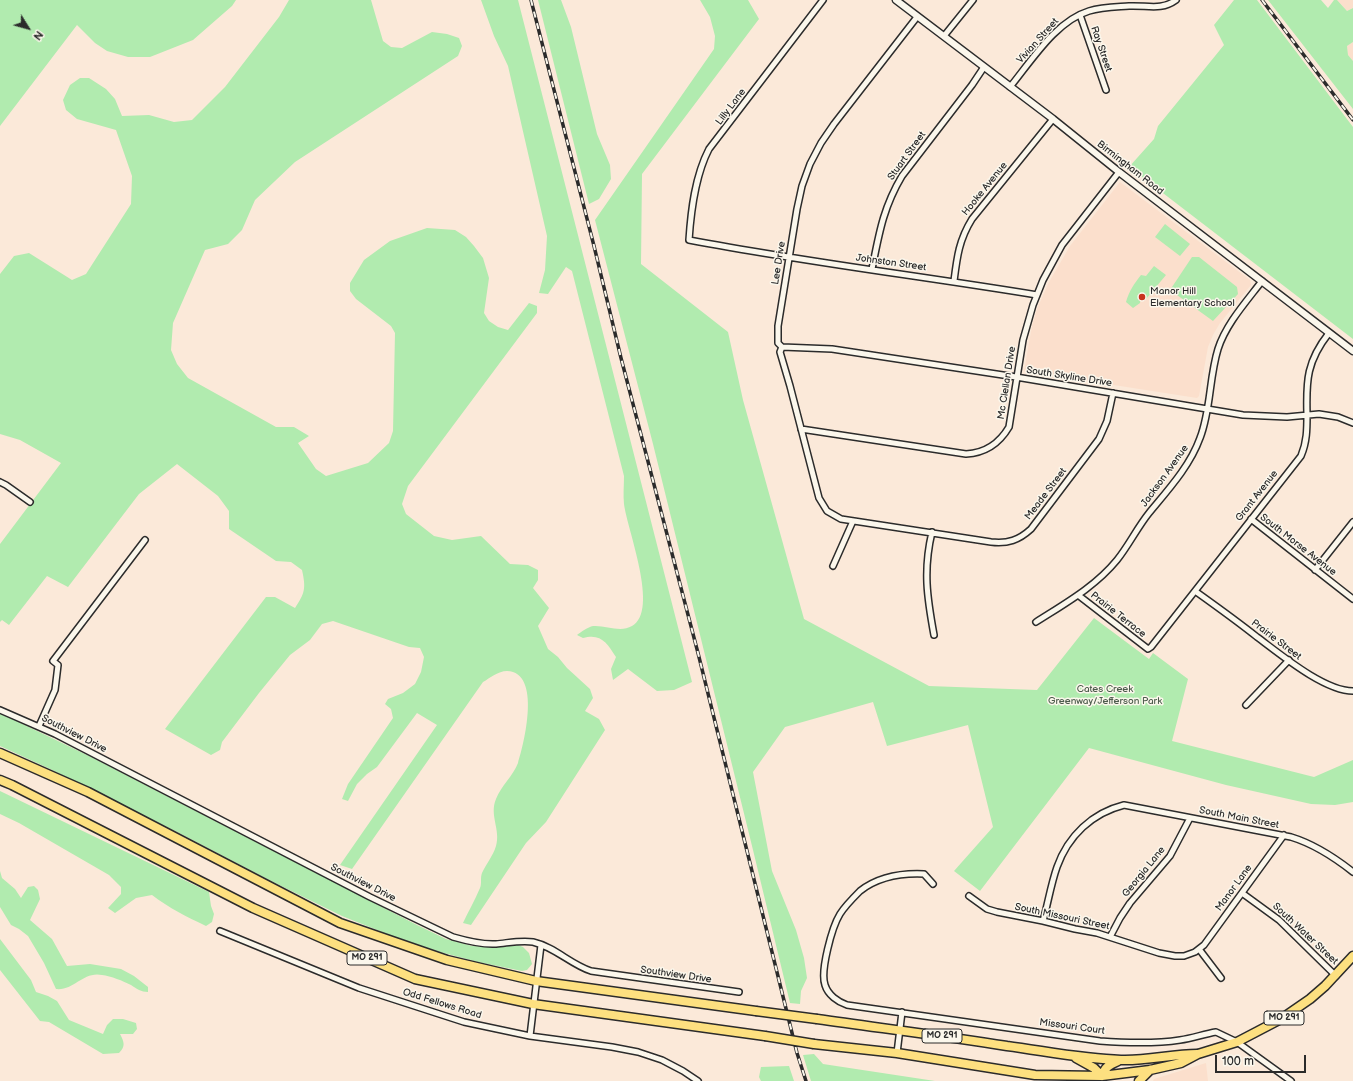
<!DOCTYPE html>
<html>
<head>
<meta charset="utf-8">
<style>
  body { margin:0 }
  #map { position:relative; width:1353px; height:1081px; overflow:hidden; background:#fbe9d9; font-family:"Balsamiq Sans",sans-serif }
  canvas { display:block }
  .north { position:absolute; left:8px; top:8px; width:40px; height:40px; -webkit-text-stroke:3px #fbf7ec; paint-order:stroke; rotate:127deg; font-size:11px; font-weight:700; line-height:16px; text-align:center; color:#2b2b2b }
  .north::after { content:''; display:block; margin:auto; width:14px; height:18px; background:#2b2b2b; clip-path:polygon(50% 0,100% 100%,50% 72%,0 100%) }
  .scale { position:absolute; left:1215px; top:1055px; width:91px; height:18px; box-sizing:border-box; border:2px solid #2b2b2b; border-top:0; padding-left:5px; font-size:12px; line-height:14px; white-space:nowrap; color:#2b2b2b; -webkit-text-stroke:3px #fbf7ec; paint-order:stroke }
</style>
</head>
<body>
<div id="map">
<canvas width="1353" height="1081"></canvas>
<div class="north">N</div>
<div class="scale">100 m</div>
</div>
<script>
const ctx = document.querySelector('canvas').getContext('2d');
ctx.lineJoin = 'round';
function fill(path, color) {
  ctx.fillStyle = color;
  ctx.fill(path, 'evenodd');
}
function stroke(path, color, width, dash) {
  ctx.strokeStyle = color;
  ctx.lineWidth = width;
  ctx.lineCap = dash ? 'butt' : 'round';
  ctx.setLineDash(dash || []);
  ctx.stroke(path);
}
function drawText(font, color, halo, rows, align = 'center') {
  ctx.font = font + ' "Balsamiq Sans",sans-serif';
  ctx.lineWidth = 3;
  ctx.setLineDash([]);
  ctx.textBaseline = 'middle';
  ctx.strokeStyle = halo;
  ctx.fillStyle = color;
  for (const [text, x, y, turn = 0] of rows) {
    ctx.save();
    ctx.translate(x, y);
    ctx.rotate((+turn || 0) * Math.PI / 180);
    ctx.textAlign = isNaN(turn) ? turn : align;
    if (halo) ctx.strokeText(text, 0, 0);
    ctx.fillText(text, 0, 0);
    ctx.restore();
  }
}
fill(new Path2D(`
  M1337,0H1353V8L1347,11Z
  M1353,42V61L1348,55L1347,46Z
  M1120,182L1250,280L1251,285L1220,323L1213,335L1208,347L1199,396L1197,398L1024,371L1032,326L1037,309L1049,282L1070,246Z
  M1206,1063L1208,1081H1153L1154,1079Z`), '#fbdfcc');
fill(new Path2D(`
  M0,0H236L232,6L193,40L150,57H128L107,51L95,43L77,25L0,126Z
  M289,0H371L383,41L391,47L402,48L432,32L447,34L459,38L462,46L458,56L295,162L255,200L242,230L228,244L205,250L173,323L171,350L177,364L188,378L276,427H294L309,436L298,443L316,469L326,476L368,463L389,443L393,431L395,333L391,326L356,299L350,291V283L364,260L390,241L427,228L455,230L466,237L474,246L483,258L489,278L484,313L489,321L498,327L508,330L529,303L537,306V313L408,486L402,504L406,514L434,536L452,540L481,536L510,564L528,565L538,570V580L533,588L549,608L538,626L548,649L558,657L567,668L590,689L593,698L585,711L599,719L605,730L546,822L526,843L471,925L463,923C468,912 475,900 480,888C482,883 480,878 482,873C486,864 493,856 496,846C501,830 489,815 496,799C501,786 513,776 518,763C524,744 542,672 507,671C498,671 490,678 483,682L352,869L340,865L437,725L417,713L377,767L367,774L357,784L348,801L342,799L348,784L393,718L391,709L385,704L388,699L403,693L415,684L421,672L424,657L420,648L409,647L333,621L322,624L310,640L290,655L259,693L222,742L220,750L211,755L165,729L266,597H275L295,608C305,593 306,588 302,570L291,562L276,561L229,529V511L218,496L177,464L139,494L68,587L47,576L9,625L2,620L0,622V544L61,463L20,440L0,434V274L14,256L29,253L72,280L86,274L131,204L132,176L116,130L77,119L66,110L63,100L70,85L80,78H89L106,89L115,99L122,116L149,115L174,122L192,120L225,87L279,17Z
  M481,0H518L692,682L674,690L657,691L628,669L613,680L611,669L616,657C607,643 601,633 583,638L577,635C581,632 588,627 593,626C606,625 620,633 632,626C660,611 627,529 624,504C623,495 624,485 624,476L572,271L566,267L548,294L539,293L545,270L547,236L508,66L494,36Z
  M538,0H561L571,27L597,134L610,165L611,179L599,199L589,204Z
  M700,0H748L759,19L642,174L641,264L728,332L743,400L804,619L929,686L1037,690L1094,618L1149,659L1153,653L1188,679L1172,741L1314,777L1353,760V802L1335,805L1311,804L1226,785L1089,748L980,891L954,871L993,827L968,725L887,746L873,702L785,727L753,772L772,871L796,930L804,958L807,978L801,991L800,1004L790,1003L753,850L653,444L595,220L714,49L715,36L710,17Z
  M1234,0H1257L1353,127V339L1129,167L1154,139L1158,126L1224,45L1214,25Z
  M1268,0H1321L1328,8L1334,0H1337L1347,11L1353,8V42L1347,46L1348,55L1353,61V109Z
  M1165,224L1190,244L1180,256L1155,237Z
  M1192,257H1199L1237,287L1238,294L1213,321L1170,290Z
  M1154,266L1166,275L1146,299L1141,295L1140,303L1133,308L1126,302C1129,291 1134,284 1141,275L1146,276Z
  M0,713L89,756L417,925L446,939L472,946L499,947L518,945L523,947L529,953L532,964L527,970L522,971L478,962L440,952L392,936L342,916L269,880L179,833L50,769L0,746Z
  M0,791L209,892L211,906L214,914L212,922L206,926C187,917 169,908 152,895L136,898L115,913L108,908L121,894V887L109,875L19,823L0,814Z
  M0,871L2,878L15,889L21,898L28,887L34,886L38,890L40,899L30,920L52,939L67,966L90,964L121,969L134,976L148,987V992C141,992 137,989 131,985C123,981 111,976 102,975C83,971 74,991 56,989L44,963L28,936L19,929L11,925L0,907Z
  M0,939L31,980L36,992L48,996L57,1001L69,1020L103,1034L107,1025L113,1019H123L136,1023L137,1029L133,1034H120C124,1042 126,1046 119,1053L103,1054L49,1022L40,1021L0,970Z
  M814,1054L823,1064L935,1081H811L803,1055Z
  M789,1066L794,1081H761L759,1077L761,1067Z`), '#b1ebaf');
const minor = new Path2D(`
  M823,0L709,149C695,176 691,210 689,240C805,262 921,276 1037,295
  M1080,15L1106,90
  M944,36L973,0
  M1010,87C1032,60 1056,21 1089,11C1102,7 1116,7 1129,6C1147,5 1161,11 1176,0
  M872,269C879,234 883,208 902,176L972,85L984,67
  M954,281C957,257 959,240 972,219L1053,119
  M782,347L832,349L1016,377L1243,415L1287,417L1319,414L1338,417L1353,423
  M782,347L780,352L790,386L819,498L827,511L841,519L991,542C1008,544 1019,540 1031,529L1099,439L1107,421L1113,393
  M782,347L778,343V326L797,209L802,186L810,164L821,143L834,124L917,17
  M801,429L966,454C985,453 999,444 1009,427L1023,340L1033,305L1043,280L1062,245L1119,172
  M0,482L6,485L30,502
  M1251,519L1353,599
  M932,532C923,570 927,597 934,635
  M833,566L853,521
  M1315,570L1353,522
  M1195,591C1216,606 1237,621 1257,637C1280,654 1324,691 1353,691
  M1078,595L1148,649L1151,647L1301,456C1307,442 1307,429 1307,414C1306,380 1307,361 1329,333
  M1036,622C1064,604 1095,587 1117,560C1129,545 1137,528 1149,513C1168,490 1190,466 1200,438C1211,410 1209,378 1218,349C1226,324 1246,302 1262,281
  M1246,705L1289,660
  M0,710L55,734L370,897L453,937C467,941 482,945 496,944C508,943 521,940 533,942C555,947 570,964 591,971L739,992
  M39,726L55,690L58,665L53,661L145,540
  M933,884L924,874C902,873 878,877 860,891C853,898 845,906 840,914C832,927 820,971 825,985C828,995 838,1002 847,1005L1100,1041C1127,1043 1154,1044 1180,1040C1193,1038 1204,1034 1216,1032L1237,1042L1291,1081
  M1242,893L1279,920L1336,976
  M969,896L987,909L997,912L1043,921L1075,929L1097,933L1159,953L1175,956H1184L1195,952L1204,945L1284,835
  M1043,921C1048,903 1051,884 1057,867C1068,836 1092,813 1124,805L1291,837C1314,844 1334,857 1353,872
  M220,931L359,988L464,1022L530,1036L612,1047L638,1052L662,1060L683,1071L698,1081
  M1110,937L1120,918L1130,903L1170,856L1190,818
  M1199,949L1221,978
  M530,1036L541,945
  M897,1053L902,1012`);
const tertiary = new Path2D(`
  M896,0L1053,119L1119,172L1353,351`);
const trunk = new Path2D(`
  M0,753L88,792L340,923L447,960L536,981L756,1011
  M0,780L12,785L253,908L415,979L533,1004L765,1036
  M817,1019C880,1028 944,1036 1007,1046C1045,1051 1083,1059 1121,1060C1147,1061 1172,1054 1197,1054
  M814,1044L897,1053L1035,1075L1102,1076L1150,1070L1181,1063L1198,1054L1237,1042L1281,1019L1310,999L1325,986L1353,956
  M1076,1058L1094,1068L1102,1076
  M1102,1076C1105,1067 1109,1065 1118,1061
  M1139,1081L1150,1070`);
stroke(minor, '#2b2b2b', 8);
stroke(tertiary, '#2b2b2b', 9);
stroke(trunk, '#2b2b2b', 11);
stroke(minor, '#fbf7ec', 5);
stroke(tertiary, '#fbf7ec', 6);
stroke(trunk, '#fde080', 8);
const rail = new Path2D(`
  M531,0L594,246L621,358L698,653L797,1053L806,1081
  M1262,0L1353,120`);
stroke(rail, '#2b2b2b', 3.5);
stroke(rail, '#fbf7ec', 2, [6]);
const trunkBridge = new Path2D(`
  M756,1011L817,1019
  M765,1036L814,1044`);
stroke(trunkBridge, '#2b2b2b', 11, []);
stroke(trunkBridge, '#fde080', 8);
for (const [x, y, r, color] of [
  [1142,297,4,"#c8321e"]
]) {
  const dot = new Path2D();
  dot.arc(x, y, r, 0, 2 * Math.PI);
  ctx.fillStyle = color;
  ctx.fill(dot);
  stroke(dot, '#fbf7ec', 1.5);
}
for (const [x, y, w] of [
  [367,958,40],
  [1284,1018,40],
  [942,1036,40]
]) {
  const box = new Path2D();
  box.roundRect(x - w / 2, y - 7, w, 14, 3);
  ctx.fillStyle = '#fbf7ec';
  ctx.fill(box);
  stroke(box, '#2b2b2b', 1);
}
drawText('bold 9px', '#2b2b2b', null, [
  ["MO 291",367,958],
  ["MO 291",1284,1018],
  ["MO 291",942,1036]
]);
drawText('10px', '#2b2b2b', '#fbf7ec', [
  ["Vivian Street",1038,41,-48],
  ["Ray Street",1101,49,71],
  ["Lilly Lane",731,107,-53],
  ["Stuart Street",907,156,-54],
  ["Birmingham Road",1130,168,38],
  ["Hooke Avenue",985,189,-51],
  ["Lee Drive",779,263,-81],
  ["Johnston Street",891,263,8],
  ["South Skyline Drive",1069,377,9],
  ["Mc Clellan Drive",1007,383,-81],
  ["Jackson Avenue",1165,476,-54],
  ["Meade Street",1046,494,-53],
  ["Grant Avenue",1257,496,-52],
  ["South Morse Avenue",1298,545,38],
  ["Prairie Terrace",1118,615,38],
  ["Prairie Street",1276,640,37],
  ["Southview Drive",74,734,27],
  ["South Main Street",1239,818,11],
  ["Georgia Lane",1144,872,-51],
  ["Southview Drive",363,883,27],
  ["Manor Lane",1234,888,-54],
  ["South Missouri Street",1062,917,12],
  ["South Water Street",1305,934,43],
  ["Southview Drive",676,975,8],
  ["Odd Fellows Road",442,1004,17],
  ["Missouri Court",1072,1027,8]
]);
drawText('10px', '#2b2b2b', '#fbf7ec', [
  ["Manor Hill",1150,291],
  ["Elementary School",1150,303]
], 'left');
drawText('10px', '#4c5b4c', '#fbf7ec', [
  ["Cates Creek",1105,689],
  ["Greenway/Jefferson Park",1105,701]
]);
</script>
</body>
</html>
